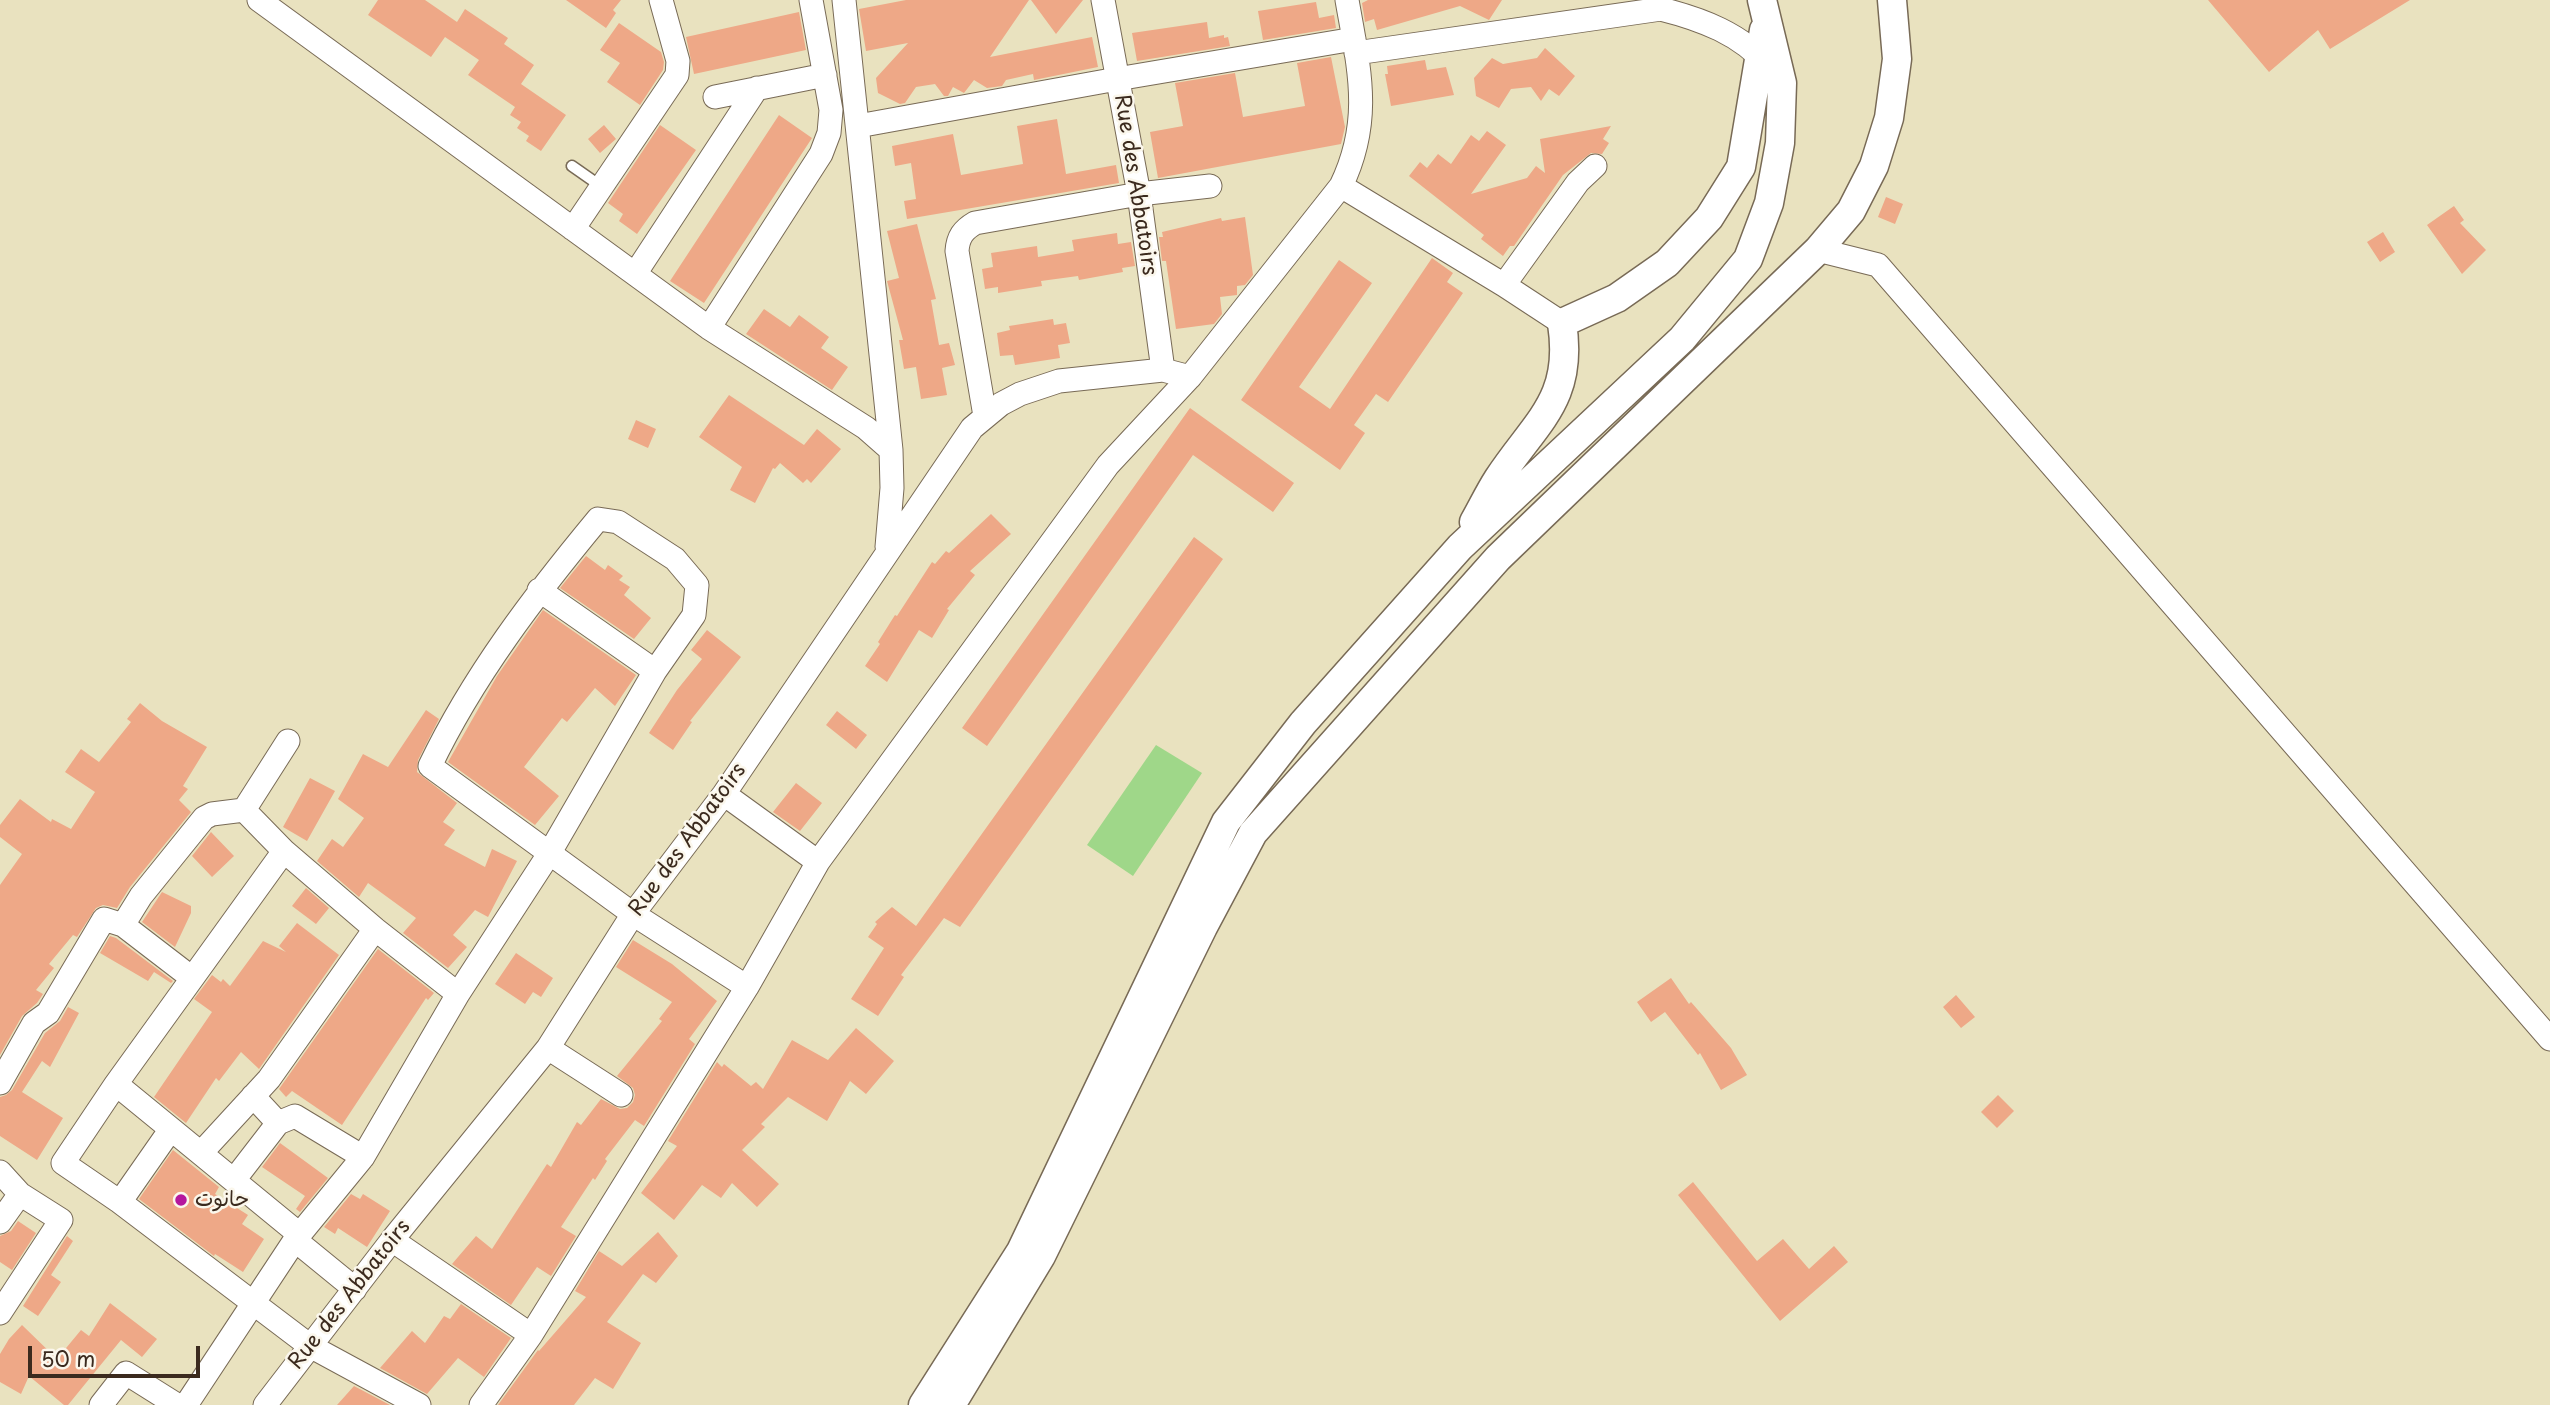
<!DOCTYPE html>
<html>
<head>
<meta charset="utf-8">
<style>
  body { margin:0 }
  #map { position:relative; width:2550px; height:1405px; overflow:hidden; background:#e9e2bf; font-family:"Playpen Sans",sans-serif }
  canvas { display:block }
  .scale { position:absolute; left:28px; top:1346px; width:172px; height:32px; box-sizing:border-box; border:4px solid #3b2a1e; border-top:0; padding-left:9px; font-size:21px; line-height:24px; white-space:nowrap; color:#3b2a1e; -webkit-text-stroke:5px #fbf7ec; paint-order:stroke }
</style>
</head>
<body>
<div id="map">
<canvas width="2550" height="1405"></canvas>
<div class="scale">50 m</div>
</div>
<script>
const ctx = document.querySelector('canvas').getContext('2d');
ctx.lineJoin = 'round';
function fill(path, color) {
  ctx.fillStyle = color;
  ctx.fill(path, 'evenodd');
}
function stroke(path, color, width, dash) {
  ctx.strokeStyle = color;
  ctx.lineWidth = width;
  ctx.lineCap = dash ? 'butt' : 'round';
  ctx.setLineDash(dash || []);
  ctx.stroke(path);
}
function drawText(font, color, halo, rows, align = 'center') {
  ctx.font = font + ' "Playpen Sans","Playpen Sans Arabic",sans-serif';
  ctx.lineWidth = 5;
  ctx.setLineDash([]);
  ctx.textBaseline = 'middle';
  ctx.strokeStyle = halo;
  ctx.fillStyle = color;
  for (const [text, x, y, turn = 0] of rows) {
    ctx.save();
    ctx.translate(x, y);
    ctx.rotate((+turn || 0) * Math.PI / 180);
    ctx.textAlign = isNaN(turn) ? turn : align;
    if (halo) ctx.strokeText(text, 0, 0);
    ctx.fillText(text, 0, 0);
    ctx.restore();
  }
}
fill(new Path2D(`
  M1156,745L1202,773L1133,876L1087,845Z`), '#9fd789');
fill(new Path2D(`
  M378,0H425L457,22L465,9L508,38L504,44L534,65L521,84L566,115L541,151L526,141L529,136L517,128L521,122L510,115L515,107L468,75L479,60L445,37L431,57L368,15Z
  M566,0H621L613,10L616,13L606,28Z
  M906,0H1029L990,57L1092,37L1098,67L1034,80L1033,74L1006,80L1002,86L987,88L974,80L964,93L953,87L948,96H944L935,84L916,87L905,103L900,104L878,93L876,78L908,43L866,51L859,9Z
  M1031,0H1083L1056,34Z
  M1368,0H1502L1489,20L1460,6L1377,30L1374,19L1365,22L1362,3Z
  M2208,0H2410L2330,49L2318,30L2269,72Z
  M1316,2L1319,18L1334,15L1336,28L1263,40L1258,11Z
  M799,12L806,50L694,74L686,37Z
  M1207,22L1209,38L1224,35V38L1228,37L1230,46L1137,61L1132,33Z
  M619,23L661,52L664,62L663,70L640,105L607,82L620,63L600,50Z
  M1545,48L1575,76L1559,96L1549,89L1541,101L1531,87L1511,89L1499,108L1476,96L1474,78L1492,58L1503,64L1537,58Z
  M1331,57L1345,127L1341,144L1158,178L1150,132L1183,126L1175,83L1235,73L1243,117L1305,106L1297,63Z
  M1425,60L1427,70L1446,67L1454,95L1391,106L1385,74H1388L1387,66Z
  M779,115L812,138L704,303L670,281Z
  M1057,119L1066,174L1116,165L1119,183L907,219L904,201L916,199L911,163L895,166L892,146L953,134L961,175L1023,164L1017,126Z
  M604,125L616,139L600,153L588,139Z
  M660,125L696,150L637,234L619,221L623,214L608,203Z
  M1611,126L1603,139L1609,143L1602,154L1591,153L1563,175L1514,246H1510L1503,256L1481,239L1484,235L1409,176L1420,162L1427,168L1438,154L1451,164L1471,135L1479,141L1487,131L1506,145L1471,194L1527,178L1536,166L1545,173L1540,139Z
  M1886,197L1903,204L1895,224L1878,217Z
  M2454,206L2464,220L2460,223L2486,250L2462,274L2427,225Z
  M1245,217L1253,275L1245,285L1237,286V295L1220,297L1222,314L1214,324L1176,329L1166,261H1162L1159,237H1163L1162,232L1221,218L1222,221Z
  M917,224L936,299L931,300L939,345L949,343L955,365L942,368L947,395L921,399L916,367L904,369L899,340H903L887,281L899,278L887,231Z
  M2383,232L2395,252L2380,262L2367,242Z
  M1117,233L1118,244L1131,242L1135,266L1122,268L1123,272L1079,280L1078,276L1041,281L1042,286L998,293V287L985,289L982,269L993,267L991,253L1037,246L1038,257L1074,251L1072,240Z
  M1432,258L1453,273L1447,282L1463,293L1388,402L1376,394L1354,425L1365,433L1340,470L1241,400L1339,260L1372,283L1299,387L1330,409Z
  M764,309L790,327L799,315L829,337L821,348L848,367L832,390L746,334Z
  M1053,319L1054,325L1066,323L1070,343L1058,345L1060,358L1015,365L1013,355L1000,356L997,333L1010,330L1009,326Z
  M729,395L804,445L817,429L841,449L811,483L807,479L803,483L780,463L775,469L773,468L755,503L730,490L742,467L699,437Z
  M1190,408L1294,483L1273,512L1193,455L987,746L962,728Z
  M636,420L656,429L648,448L628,439Z
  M991,514L1011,534L970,571L975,575L947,609L949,610L932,638L919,630L887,682L865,666L880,644L878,642L895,615L897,616L932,562L935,564L946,551L949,553Z
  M1194,537L1223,559L960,927L944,918L901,975L904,977L878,1016L851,999L884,948L868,937L877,924L875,922L892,907L916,926Z
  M586,556L605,570L608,565L623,576L619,580L630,587L624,595L651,618L634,639L560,588Z
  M543,610L636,675L615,706L595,688L567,722L562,718L524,767L559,796L535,825L448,762L497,676Z
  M707,630L741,657L690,721L692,722L673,750L649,733L677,690L702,659L691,650Z
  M140,703L162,721L207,747L183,786L188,789L179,800L191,812L130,887L117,908L103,905L96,908L77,937L73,935L49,964L54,968L36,990L43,994L37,1003L22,1016L0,1055V885L22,854L0,837V825L20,799L51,822L52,819L71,829L95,792L65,772L81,749L99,762L131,722L127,719Z
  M426,710L439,719L418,760L417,772L457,803L443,822L455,830L444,845L485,867L492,849L517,861L488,917L475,910L453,935L467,947L448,968L403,933L416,918L368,883L359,897L317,861L332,839L343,847L364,818L338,799L363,754L388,767Z
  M837,711L867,735L856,749L826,725Z
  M310,778L335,791L307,841L283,827Z
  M796,783L822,803L800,831L773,812Z
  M211,832L234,856L212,877L192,856Z
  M306,888L329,908L316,924L292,906Z
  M162,892L191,906V913L175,947L142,922Z
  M297,923L339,955L259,1069L241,1052L219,1081L216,1078L186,1123L154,1097L212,1012L194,999L212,975L221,982L223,979L230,986L263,941L286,952L279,946Z
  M110,936L116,938L173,981L171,983L154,972L148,981L100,953Z
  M633,940L672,964L717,1001L689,1039L695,1044L644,1126L635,1120L605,1159L607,1161L595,1180L593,1178L561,1227L576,1236L551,1276L537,1267L511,1305L452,1264L476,1236L492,1249L547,1164L551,1167L577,1122L581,1125L601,1099L620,1109L627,1108L633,1102L635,1095L633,1088L617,1076L662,1021L659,1019L672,1002L616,967Z
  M378,949L434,993L428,1000L426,998L342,1125L292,1091L286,1097L279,1089Z
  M516,953L553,978L541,997L533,992L525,1004L495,984Z
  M1671,978L1689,1004L1691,1002L1731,1048L1747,1075L1721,1090L1700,1053L1698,1055L1665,1012L1651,1022L1637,1002Z
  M1956,995L1975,1017L1961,1028L1943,1007Z
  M68,1007L79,1013L50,1067L42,1061L22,1092L63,1118L37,1160L0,1136V1097L6,1095L12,1090L45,1033L60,1021Z
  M856,1028L894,1061L866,1094L850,1081L827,1121L788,1097L761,1124L765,1127L742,1150L779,1184L757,1207L732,1183L721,1198L702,1185L674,1220L641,1193L677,1146L668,1141L717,1062L722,1067L724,1064L751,1086L756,1082L763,1089L792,1040L828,1060Z
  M1998,1095L2014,1111L1997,1128L1981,1112Z
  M280,1143L328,1178L300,1212L296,1209L305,1196L262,1167Z
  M173,1150L219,1187L215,1194L248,1215L242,1224L264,1239L243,1272L215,1254L214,1256L139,1199Z
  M1693,1182L1757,1261L1783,1239L1809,1269L1834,1246L1848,1262L1780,1321L1678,1195Z
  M351,1194L360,1199L363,1194L390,1211L367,1247L338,1228L335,1234L324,1227Z
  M18,1221L36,1233L12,1270L0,1262V1236L11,1231Z
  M658,1232L678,1256L656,1283L643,1274L607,1322L641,1343L613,1389L595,1378L574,1405H498L538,1350L539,1351L586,1297L575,1291L599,1251L622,1266Z
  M67,1236L73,1241L51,1275L61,1282L38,1316L23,1306Z
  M110,1303L157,1339L142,1357L121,1340L68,1405H64L29,1376L21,1394L0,1382V1354L9,1339L22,1325L57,1359L81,1330L89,1336Z
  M461,1304L511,1338L484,1377L458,1358L427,1394L380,1368L412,1331L425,1343L444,1316L450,1319Z
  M354,1386L390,1405H337Z`), '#eea887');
const service = new Path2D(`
  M572,166L602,187`);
const minor = new Path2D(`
  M259,0L709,328L866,428L891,450
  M844,0L891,450L892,488L887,547
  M1103,0L1139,194L1163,370
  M1356,53L1661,9C1701,19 1742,34 1769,67
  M715,97L825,75
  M858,126L1117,79L1354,39
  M1341,186L1504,285L1562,323
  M573,229L677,75L678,61L661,0
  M1818,250L1878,265L2550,1039
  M635,274L757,88
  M1504,285L1578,182L1595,166
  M709,328L821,154L829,133L831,110L811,0
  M985,416L957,251C958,237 963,230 975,223L1139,194L1210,186
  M539,590L655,671
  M288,741L244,810L284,851L116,1084L63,1163L120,1202L310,1346L419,1405
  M724,794L818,862
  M284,851L375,929L458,994
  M123,925L141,896L204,818L212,814L244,810
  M548,1048L621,1095
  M0,1083L34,1023L48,1013L104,919L123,925L192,978
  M116,1084L171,1129L120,1202
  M278,1123L295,1116L363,1157L458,994L549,854L655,671L694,615L697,585L675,559L618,522L598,519C535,595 473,676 430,766L633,914L747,987
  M171,1129L299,1234
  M201,1153L269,1079L375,929
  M0,1172L20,1194
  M234,1180L278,1123L253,1096
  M0,1222L20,1194L61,1220L0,1313
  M295,1240L355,1289
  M392,1240L531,1335
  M101,1405L126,1373L177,1405
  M186,1405L295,1240L363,1157
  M265,1405L392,1240L548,1048L633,914L724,794L972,428L1001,404L1020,394L1059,381L1163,370L1190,377
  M481,1405L531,1335L747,987L818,862L1108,465L1190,377L1341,186C1373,120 1359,69 1347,0`);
const tertiary = new Path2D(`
  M1474,522C1482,508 1489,493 1498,479C1536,421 1574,400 1562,323L1617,298L1667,263L1709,218L1741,167L1764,30
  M923,1405L1021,1251L1226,822L1303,723L1460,547L1682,339L1748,259L1769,203L1780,143L1782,83L1762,0
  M951,1405L1041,1256L1203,927L1253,833L1498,558L1818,250L1851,211L1874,166L1889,118L1897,59L1892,0`);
stroke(service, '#786a56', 13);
stroke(minor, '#786a56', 25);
stroke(tertiary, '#786a56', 31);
stroke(service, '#fff', 10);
stroke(minor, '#fff', 23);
stroke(tertiary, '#fff', 28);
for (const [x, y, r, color] of [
  [181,1200,7,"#b5179e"]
]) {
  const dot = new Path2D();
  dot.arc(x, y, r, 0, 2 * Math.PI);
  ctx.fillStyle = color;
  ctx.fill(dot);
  stroke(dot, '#fbf7ec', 2.5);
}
drawText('21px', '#3b2a1e', '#fbf7ec', [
  ["Rue des Abbatoirs",1135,185,81],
  ["Rue des Abbatoirs",688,840,-54],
  ["Rue des Abbatoirs",350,1295,-52]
]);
drawText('21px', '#3b2a1e', '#fbf7ec', [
  ["حانوت",195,1200]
], 'left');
</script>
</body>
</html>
